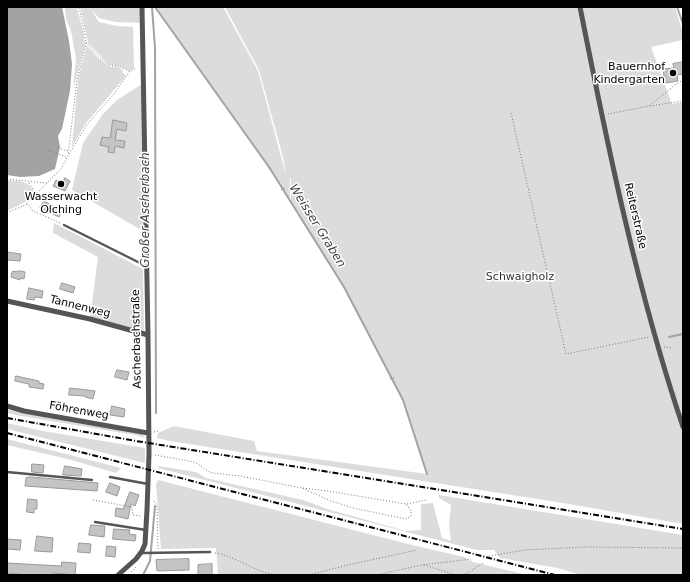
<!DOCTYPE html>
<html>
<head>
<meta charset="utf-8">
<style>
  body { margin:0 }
  #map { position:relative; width:690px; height:582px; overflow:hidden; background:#fff; font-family:"DejaVu Sans",sans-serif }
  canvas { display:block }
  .frame { position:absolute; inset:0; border:8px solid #000; pointer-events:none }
</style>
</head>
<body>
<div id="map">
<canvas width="690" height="582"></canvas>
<div class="frame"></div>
</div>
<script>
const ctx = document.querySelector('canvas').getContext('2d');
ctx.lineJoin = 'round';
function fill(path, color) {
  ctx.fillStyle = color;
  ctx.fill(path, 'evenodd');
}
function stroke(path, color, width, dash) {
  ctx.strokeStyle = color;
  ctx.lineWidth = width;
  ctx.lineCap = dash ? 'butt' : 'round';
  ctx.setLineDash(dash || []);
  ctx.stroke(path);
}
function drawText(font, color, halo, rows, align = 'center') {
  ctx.font = font + ' "DejaVu Sans",sans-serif';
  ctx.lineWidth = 3;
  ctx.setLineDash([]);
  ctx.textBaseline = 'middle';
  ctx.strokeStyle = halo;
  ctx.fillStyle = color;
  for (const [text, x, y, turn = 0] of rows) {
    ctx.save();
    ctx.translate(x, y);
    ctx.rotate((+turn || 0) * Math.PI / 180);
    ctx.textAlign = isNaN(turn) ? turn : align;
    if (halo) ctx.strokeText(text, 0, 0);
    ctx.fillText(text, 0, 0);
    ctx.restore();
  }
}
fill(new Path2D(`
  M65,7H77L84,35L85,46L73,90L76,58L71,31L66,19Z
  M80,7H142L143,23L115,22L99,18L91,9L99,22L117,26L133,27L134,68L130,71L117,65H109L88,43Z
  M156,7H223L258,71L286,175L283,157L259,70L225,7H675L683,33V40L651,47L672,104L683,102V524L569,504L170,441L157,438L158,433L174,426L254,441L257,451L427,474L403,400L344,287L291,202V179L287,177L290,179V199Z
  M87,45L96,56L110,67L117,66L123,70L122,72L126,76L86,123L72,147L78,79Z
  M142,84L143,231L72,190L83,143L103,114L117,100Z
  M7,180C19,181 28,180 34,192L25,202L7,211Z
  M54,223L143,269L144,333L90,319L98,257L53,233Z
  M7,410L142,434L145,438L135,435L15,415L7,413Z
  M7,423L43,431L145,448V463L7,429Z
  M7,439L121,468L116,473L68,459L7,445Z
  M158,466L196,472L206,478L303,500L327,509L406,531L421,530V504L433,503L442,538L451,541L449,526L451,505L439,498V495L683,535V575H581L557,568L500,558L494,550H477L158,468Z
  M158,480L412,545L464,557L473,562L527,575H218L216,548L161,549L156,484Z`), '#dcdcdc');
fill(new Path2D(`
  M7,7H62L69,41L72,64L70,91L62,129L58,136L60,147L55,169L39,176L20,177L7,175Z`), '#a3a3a3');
stroke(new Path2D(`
  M152,7L155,48L156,413
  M155,7L269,167L344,287L403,400L427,474
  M677,7L683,24
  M669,337L683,334
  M143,575L150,561L155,506`), '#a3a3a3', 2);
const building = new Path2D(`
  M683,62V74L677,75L678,81L665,83L663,69L674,68L673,64Z
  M113,120L127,123L126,131L117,129L115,140L125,141L124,148L115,146L114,153L108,152L109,147L100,145L102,137L110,138Z
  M65,178L70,181L65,191L53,186L56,180L63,183Z
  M44,201L62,211L59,217L40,208Z
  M7,252L21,254L20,261L7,260Z
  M21,271L25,272L24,279L20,278V280L11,277L12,272Z
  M62,283L75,287L73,293L60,289Z
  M29,288L43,291L42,298L35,297L34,300L27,299Z
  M117,370L129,372L127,380L115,377Z
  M16,376L39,381V383L44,384L43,389L29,387V384L15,381Z
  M70,388L95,391L93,399L85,397V396L69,395Z
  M112,406L125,409L124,417L110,415Z
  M32,464L44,465L43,473L32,472Z
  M65,466L82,469L81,476L63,475Z
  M31,477L98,483L97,491L25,486L26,478Z
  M110,483L120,487L117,496L106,492Z
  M130,492L139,495L135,506L131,504L128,519L115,516L116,508L123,509Z
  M28,499L37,500V509H34V513L27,512Z
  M91,525L105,526L104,537L89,535Z
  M114,529L130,530L129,534L136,535L135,541L113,539Z
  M37,536L53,538L52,552L35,551Z
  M7,539L21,540L20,550L7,549Z
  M79,543L91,544L90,553L78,552Z
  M107,546L116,547L115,557L106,556Z
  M189,559V570L157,571L156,560Z
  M62,562L76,563L75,575L53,573V575H27L7,573V563L61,566Z
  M212,564V575H198V565Z`);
fill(building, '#c4c4c4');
stroke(building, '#999', 1);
stroke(new Path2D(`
  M86,42L97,55L110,66L117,65L129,71
  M650,106L683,101
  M511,113L566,354L649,337
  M608,114L649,106L675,85L683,80
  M58,148L68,151
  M48,150L66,157
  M69,154L88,123L114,94L130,71L137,68
  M7,179L47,183
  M29,183L36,193
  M281,190L285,188
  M7,213L27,204
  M60,223L33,211L27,203L61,169L68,156L77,80L86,44L85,35L79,7
  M664,347L672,348
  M390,379L394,378
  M154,432L158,431
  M155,455L194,462C201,465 205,471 213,473L240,476L302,488L328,491L406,504L411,511V516L406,519L353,508L331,501L302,488
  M93,500L132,507L133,515L140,516
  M154,501L157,506L158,549
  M407,504L426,500
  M215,553C236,556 254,572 276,575
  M489,556L525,550L586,547L683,548
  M424,565L456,575
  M131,572L137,566
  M309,575L348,565L417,550
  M376,575L422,565L471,559
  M461,575L468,573L483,563`), '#777', 1, [1, 2]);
stroke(new Path2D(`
  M64,225L146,266
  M7,472L92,480
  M110,477L148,484
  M95,522L146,530
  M142,553L210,552`), '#555', 2.5);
stroke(new Path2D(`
  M580,7C608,148 637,290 683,427
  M7,301L90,319L148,335
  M7,406L24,411L148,433
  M118,575L136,559L142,551L145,544L147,510L149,454L148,335L142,7`), '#555', 5);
stroke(new Path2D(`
  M7,418L136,441L683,529
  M7,433L555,575`), '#000', 2, [6, 2, 1, 2]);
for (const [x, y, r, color] of [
  [673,73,4,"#000"],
  [61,184,4,"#000"]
]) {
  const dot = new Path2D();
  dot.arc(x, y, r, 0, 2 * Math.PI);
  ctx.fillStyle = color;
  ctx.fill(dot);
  stroke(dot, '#fff', 1.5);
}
drawText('11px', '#000', '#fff', [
  ["Bauernhof",665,67],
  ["Kindergarten",665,80],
  ["Wasserwacht",61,197,"center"],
  ["Olching",61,210,"center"]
], 'right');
drawText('11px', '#000', '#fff', [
  ["Reiterstraße",635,216,77],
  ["Tannenweg",80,307,14],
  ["Ascherbachstraße",137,339,-91],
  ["Föhrenweg",79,411,10]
]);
drawText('11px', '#333', '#fff', [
  ["Schwaigholz",520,277]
]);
drawText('italic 12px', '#444', '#fff', [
  ["Großer Ascherbach",146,210,-90],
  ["Weisser Graben",317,226,58]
]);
</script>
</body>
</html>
